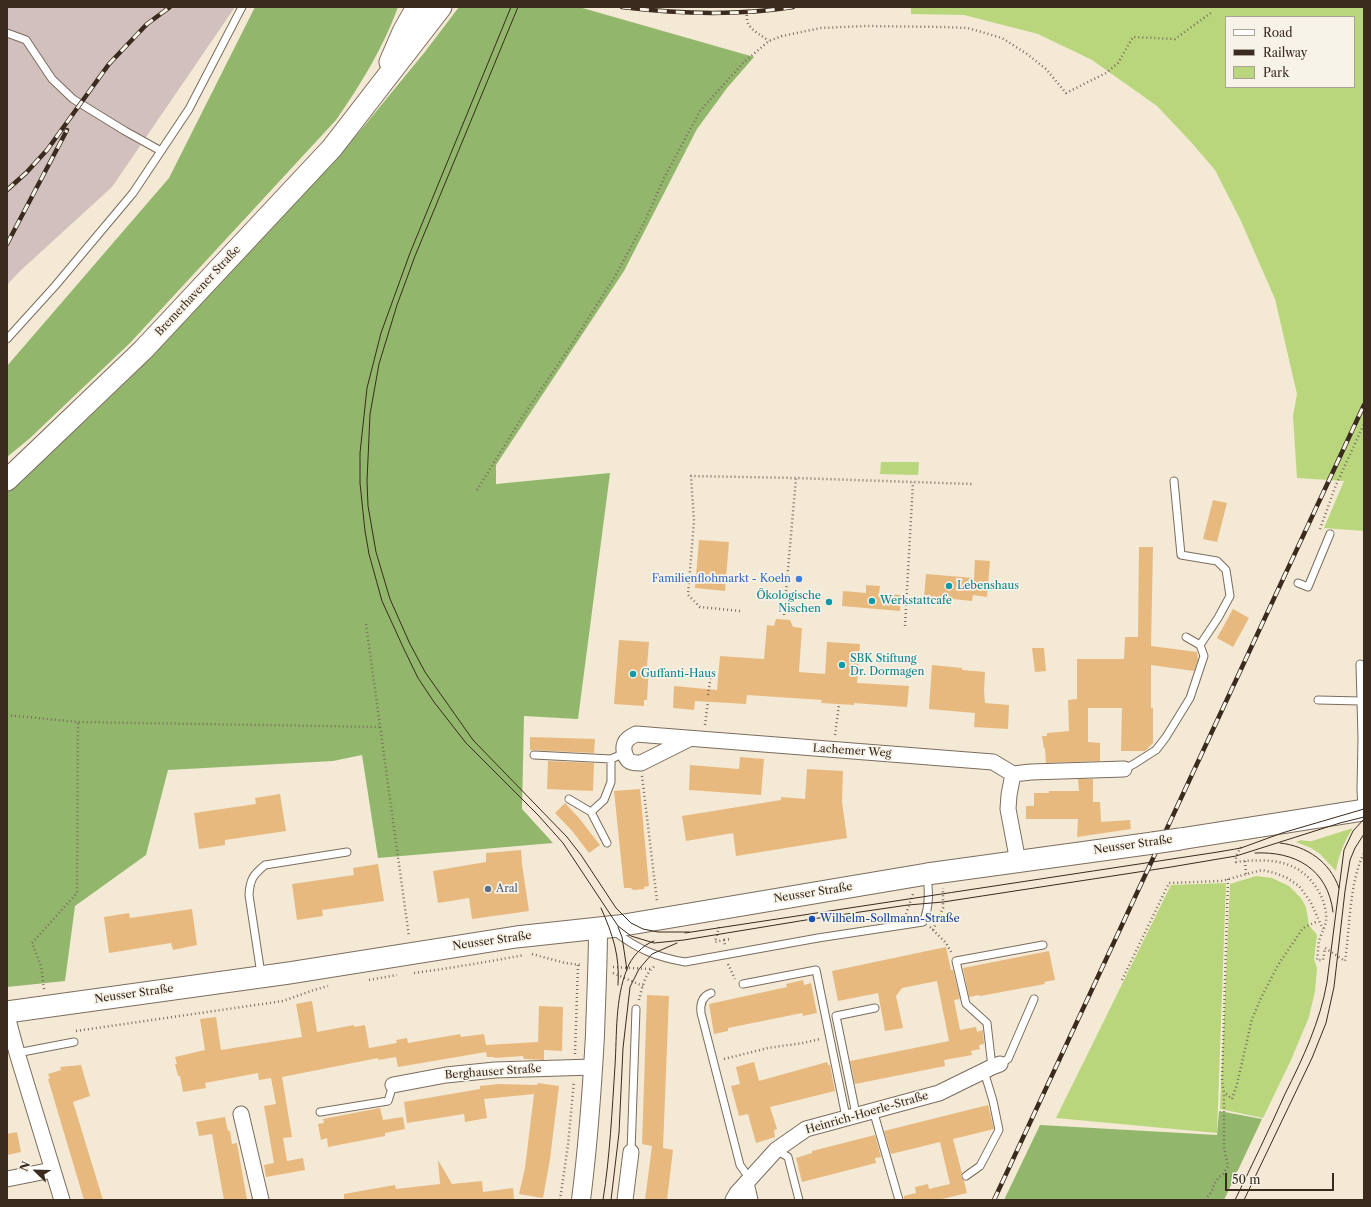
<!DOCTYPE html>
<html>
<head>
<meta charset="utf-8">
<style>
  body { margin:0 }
  #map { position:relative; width:1371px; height:1207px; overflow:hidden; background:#f3e9d4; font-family:"Libre Caslon Text",serif }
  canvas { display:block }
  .frame { position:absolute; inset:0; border:8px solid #3b2a1e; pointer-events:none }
  .legend { position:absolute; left:1225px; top:16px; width:130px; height:72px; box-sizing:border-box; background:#f7f3e8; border:1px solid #aca397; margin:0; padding:5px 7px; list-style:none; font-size:12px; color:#3b2a1e }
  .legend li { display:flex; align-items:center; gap:8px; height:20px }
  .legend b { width:20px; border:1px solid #aca397 }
  .north { position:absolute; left:16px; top:1151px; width:40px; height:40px; -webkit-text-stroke:3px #f7f3e8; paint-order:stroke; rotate:293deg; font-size:11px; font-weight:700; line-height:16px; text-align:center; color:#3b2a1e }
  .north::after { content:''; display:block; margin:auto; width:14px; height:18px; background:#3b2a1e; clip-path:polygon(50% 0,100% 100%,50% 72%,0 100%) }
  .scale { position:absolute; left:1225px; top:1173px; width:109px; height:18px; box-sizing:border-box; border:2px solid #3b2a1e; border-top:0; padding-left:5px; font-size:12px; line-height:14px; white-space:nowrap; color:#3b2a1e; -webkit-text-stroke:3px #f7f3e8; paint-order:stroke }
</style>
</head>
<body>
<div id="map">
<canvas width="1371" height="1207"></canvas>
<div class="frame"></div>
<ul class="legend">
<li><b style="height:5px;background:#fff"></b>Road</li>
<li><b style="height:5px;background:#3b2a1e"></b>Railway</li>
<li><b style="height:11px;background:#b9d67d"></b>Park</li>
</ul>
<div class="north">N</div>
<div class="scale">50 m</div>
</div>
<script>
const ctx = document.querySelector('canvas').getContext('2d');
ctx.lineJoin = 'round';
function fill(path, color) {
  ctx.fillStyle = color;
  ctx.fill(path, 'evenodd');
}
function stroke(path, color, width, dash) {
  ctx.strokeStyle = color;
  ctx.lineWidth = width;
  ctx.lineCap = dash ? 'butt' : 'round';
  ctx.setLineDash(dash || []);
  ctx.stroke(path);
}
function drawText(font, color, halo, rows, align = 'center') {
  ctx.font = font + ' "Libre Caslon Text",serif';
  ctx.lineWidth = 3.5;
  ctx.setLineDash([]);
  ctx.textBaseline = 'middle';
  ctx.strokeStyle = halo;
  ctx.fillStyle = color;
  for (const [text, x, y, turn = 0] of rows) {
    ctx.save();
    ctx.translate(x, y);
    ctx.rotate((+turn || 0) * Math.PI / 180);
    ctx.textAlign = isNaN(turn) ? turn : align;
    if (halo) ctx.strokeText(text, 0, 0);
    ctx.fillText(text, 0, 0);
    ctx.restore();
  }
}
fill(new Path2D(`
  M7,7H235L112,187L19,272L7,285Z`), '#d1c0bd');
fill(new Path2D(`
  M911,7H1364V531L1324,528L1344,481L1297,478L1293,416L1297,394L1275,299L1240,219L1215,170L1191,142L1157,106L1092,60L1038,34L964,15L911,14ZM1226,17H1354V87H1226Z
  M881,462H919L918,475L880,474Z
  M1353,828C1344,841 1339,855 1336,871L1320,854L1311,848L1296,842C1303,838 1305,842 1312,841Z
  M1256,876L1272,878L1289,886L1301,898L1306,907L1309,925L1317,935L1314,959L1317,968L1315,991L1309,1017L1291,1060L1263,1118L1220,1109L1230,884Z
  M1226,883L1217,1133L1056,1118L1171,885Z`), '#b9d67d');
fill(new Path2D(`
  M255,7H398C383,48 361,84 336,120L130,343L29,439L7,457V366L169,178Z
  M459,7H579L754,57L727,88L697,129L624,271L496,465V484L610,473L578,719L524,716L522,809L553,843L378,858L362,755L333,761L168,770L146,855L75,906L65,981L7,987V490L30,471L83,423L131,377L209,294L360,131L424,53Z
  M1219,1111L1262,1119L1224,1200H1004L1040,1125L1217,1135Z`), '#92b76c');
fill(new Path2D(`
  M1213,500L1227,503L1217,542L1203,539Z
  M699,540L729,542L725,591L695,588Z
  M1139,547H1153L1151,646L1197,652L1198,660L1194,671L1151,665V708H1153V743L1145,751H1121L1122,708H1088V742L1100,743V761L1046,763L1045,748H1044L1042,736H1047V733L1069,731L1068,700L1077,699V659H1124L1125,637H1138Z
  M975,560L990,561L987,597L973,595L972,601L924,596L926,574L974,578Z
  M866,585L880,586L879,594L901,595L900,611L842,606L843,591L866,593Z
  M1233,609L1249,618L1233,647L1217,638Z
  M776,619L790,620L793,627L802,628L799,672L825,674L827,642L860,644L857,683L909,686L907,707L854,703V705L821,703L822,700L747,695L746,704L695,701L694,710L673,708L674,686L717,690L720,656L764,659L767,625L774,626Z
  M619,640L649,642L647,666H649L647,700H644V706L614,704Z
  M1032,648H1044L1046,671L1035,672Z
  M932,665L962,668V670L985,672L984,691L985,703L1009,705L1008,729L974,727L975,713L929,709Z
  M530,737L595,739L594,753L530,750Z
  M740,757L764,759L761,795L689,790L690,765L739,769Z
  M548,761L594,763L593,791L547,789Z
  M807,769L843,771L842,802L847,838L736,856L733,833L686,841L682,816L781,800V797L805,799Z
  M1078,779H1093V802H1100L1101,822L1130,820L1131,829L1077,837L1078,819H1026V806H1034V793H1049V791H1079Z
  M640,789L649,886L644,887V889L633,890L631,888H624L614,791Z
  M280,794L286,831L225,840V845L199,849L194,813L256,804L255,798Z
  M565,803L579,818L600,845L589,853L573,832L555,813Z
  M521,850L522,864L529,911L472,919L469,898L438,903L433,871L486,862V853Z
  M378,864L384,901L322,910L323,916L297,920L292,884L354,875L353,868Z
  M192,909L197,945L173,950L171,943L109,953L104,917L129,913L130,918Z
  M946,947L951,970H953L960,999L954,1000L960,1030L976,1027L977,1032L983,1030L984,1044L979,1045L980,1049L971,1051L972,1055L944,1060L945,1066L855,1084L850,1061L949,1041L937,981L902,988L896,996L903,1028L885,1031L878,993L838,1001L832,971Z
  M1049,951L1055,980L1044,982L1045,984L980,996L979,995L969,997L963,968Z
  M803,980L804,985L811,983L817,1013L803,1016L802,1013L728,1028V1031L714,1034L709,1004L787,987L786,984Z
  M647,995L669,996L663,1148L673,1150L667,1200H645L652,1146L642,1144Z
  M312,1001L317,1032L354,1025V1027L365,1025L369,1048L397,1043L396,1040L407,1038L408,1043L460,1034L461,1037L484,1034L486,1045L538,1042L539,1006L563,1007L562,1051L544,1050V1060L524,1059L523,1056L494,1058V1057H487L486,1052L398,1067L396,1057L378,1060V1058L282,1077L292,1137L283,1138L287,1161L303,1158L305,1170L266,1177L264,1165L274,1163L264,1106L276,1104L271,1078L259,1080L258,1073L205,1083L206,1088L183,1092L180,1076H178L175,1064H177L175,1057L205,1050L200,1019L216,1017L221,1050L302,1037L296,1004Z
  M754,1062L759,1081L827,1062L828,1065H830L835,1091L770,1107L777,1129L774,1130L775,1137L756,1143L748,1114L739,1116L731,1086L740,1084L736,1067Z
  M81,1065L90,1096L73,1102L103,1200H84L48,1079L50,1078L48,1074L61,1070L60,1067Z
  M538,1083L559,1086L550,1159L543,1198L519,1194L525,1168L534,1094L484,1099L487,1118L465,1122L464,1114L407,1123L404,1102L480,1089V1086L499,1084L537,1085Z
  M988,1105L994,1129L953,1139L962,1173L961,1177L964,1181L967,1193L938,1200H904V1196L916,1193L915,1187L928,1184L929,1189L950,1184L940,1142L891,1154L884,1131Z
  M380,1108L383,1120L403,1117L405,1129L385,1133V1136L328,1147L327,1138L321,1140L318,1124L324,1123L323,1119Z
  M225,1117L228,1131H230L232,1144L237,1143L247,1200H224L212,1134L199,1136L196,1122Z
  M17,1132L21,1152L7,1155V1134Z
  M875,1135L881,1157L875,1158L876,1163L802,1182L796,1158L812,1153V1151Z
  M438,1160L452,1184L482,1181L483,1192L513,1188L514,1199L344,1200V1194L395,1185L396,1189L440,1184Z`), '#e8b97f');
const service = new Path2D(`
  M7,33L26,40L52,79L73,99L125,131L161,151
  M7,339L55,286L133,193L189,109L242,7
  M1174,481L1181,555L1217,561L1226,570L1230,596L1218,618L1200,645
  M1298,583L1308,587L1330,534
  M1360,664L1362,738L1361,790L1362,808
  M1318,700L1361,701
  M534,755L611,759L625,753
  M1124,769L1134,764L1156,750L1166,737L1190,698L1204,656L1200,645L1186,637
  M569,799L591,812L604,800L611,782V759
  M591,812L607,843
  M614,931C637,949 656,957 685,962L818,938L923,922C930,907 929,891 927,876
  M261,974L249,895C250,879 253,875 265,865L347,852
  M743,984L816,970L846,1117
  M711,993C702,996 700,1004 701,1013L740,1165L750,1179
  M17,1053L74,1042
  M1000,1064L1008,1059L1034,999
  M992,1067L987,1023L966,1004L956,961L1043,945
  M873,1110L899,1200
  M320,1112L388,1101L393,1085
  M856,1114L836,1016L875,1008
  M776,1150L788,1157L799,1200
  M631,1152L636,1009
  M966,1176L980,1166L999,1130L993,1101L984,1071`);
const minor = new Path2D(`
  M689,739L641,763C636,763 631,763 628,760C623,754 622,744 628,739C630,737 634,735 636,734L993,762L1013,774
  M1018,862L1008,809L1009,795L1013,774L1031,772L1124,769
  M7,1016L17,1053L62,1200
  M393,1085L446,1075L495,1070L593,1067
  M241,1114L261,1200
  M7,1179L52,1170
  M746,1183L750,1200
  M625,1200L631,1152
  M733,1200L737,1193L776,1150L806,1129L939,1093L992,1067L1000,1064`);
const tertiary = new Path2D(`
  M581,1200C588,1145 592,1090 595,1035C596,999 598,964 598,928`);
const secondary = new Path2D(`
  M390,62L403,32L417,7
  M7,480L143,350L332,148L441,7
  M1180,839L1364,810
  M7,1012L289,973L516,937L618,926L927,874L1153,843`);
stroke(service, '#7b6d5e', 9);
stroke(minor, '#7b6d5e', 17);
stroke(tertiary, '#7b6d5e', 20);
stroke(secondary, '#7b6d5e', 23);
stroke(new Path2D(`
  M748,7C743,28 754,30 769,41
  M477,490L521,419L572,344L614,278L645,221L664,178L700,111L743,63L769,41L782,36L821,28L866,26L944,27L968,28L1002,38L1027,54L1046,69L1066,93L1106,73L1118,63L1133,37L1175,39L1212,12
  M1320,529L1336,485L1364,424
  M740,611L700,607L688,595L694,521L691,476L796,478L972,484
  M784,615L796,478
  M366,624L409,937
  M905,626L913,482
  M708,695L711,674
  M7,715L78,722L381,727
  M705,725L708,701
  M835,735L839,704
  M642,776L657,901
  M1241,847L1236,856V862C1270,858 1302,859 1320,894C1324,901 1327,912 1326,921C1325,928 1321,934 1319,941C1318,947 1318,954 1317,960H1323L1325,948L1345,961C1350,928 1349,883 1364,853
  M1245,861L1246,874
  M1228,879L1222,1082L1224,1092L1232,1099L1237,1084L1252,1019L1261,998L1278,965L1303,928L1318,921
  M906,914L913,894
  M719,927L715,942L724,940L725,945
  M930,927L946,943L951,952
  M933,930L943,908V888
  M724,940L731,939
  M532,954L565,963L582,965
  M728,964L735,979
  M613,967L650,969
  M414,973C451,968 487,962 524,955
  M613,973L643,986
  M369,980L397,975
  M1122,980L1169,883L1221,881L1262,870L1275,873L1287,878L1299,886L1310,901L1323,929
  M44,989L41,966L32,943L77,893L78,722
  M639,1000C642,988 645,973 655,966
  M76,1031L283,1001L314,990L328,986
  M575,1054L578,965
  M724,1059L768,1048L803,1043L820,1039
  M560,1200L568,1145L574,1081
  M1205,1200L1212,1191L1214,1184L1219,1177L1223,1174L1228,1166L1224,1148V1093`), '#7b6d5e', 2.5, [1, 3]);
stroke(service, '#fff', 7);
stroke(minor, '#fff', 15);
stroke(tertiary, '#fff', 18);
stroke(secondary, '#fff', 21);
stroke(new Path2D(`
  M511,7L410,253L381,333L367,388L360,453V483L365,531L369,554L382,601L403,647L418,678L434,702L466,743L538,815L563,843L618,926L631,936L654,943L684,940L812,919L908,905L943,902L1171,867L1236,856L1340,823L1364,817
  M518,7L415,256L397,305L379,364L370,414L367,481L368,506L376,552L390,599L410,644L425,672L473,740L567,837L581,855L616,908L631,923L643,929L658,932H689
  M1280,843C1307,846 1330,862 1339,888
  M1255,853C1295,851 1328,869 1333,912
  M601,908C613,935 620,956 618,985
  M618,927L622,937L627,970
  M685,933L1218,852L1241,848L1282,833L1364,809
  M603,1200C610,1156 612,1111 615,1066C617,1034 615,999 627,969C631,958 642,945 654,941
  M611,1200L619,1133L623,1048L630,987L639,969L652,954L677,943
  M1235,1200C1252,1165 1269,1130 1285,1094C1303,1058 1320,1022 1327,982L1344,850L1353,831L1364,819
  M1244,1200L1312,1058L1326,1023L1334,987L1345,891L1350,860L1355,848L1364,834`), '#3b2a1e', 1);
const rail = new Path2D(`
  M622,7C679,14 736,16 793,7
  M7,190L26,173L47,150L109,64L147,24L170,7
  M7,244L67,130
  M994,1200L1364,405`);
stroke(rail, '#3b2a1e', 4.5);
stroke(rail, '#f7f3e8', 3, [9]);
const secondaryBridge = new Path2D(`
  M1153,843L1180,839`);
stroke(secondaryBridge, '#7b6d5e', 23, []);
stroke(secondaryBridge, '#fff', 21);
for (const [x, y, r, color] of [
  [799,579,4,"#3f7fe0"],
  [949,586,4,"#0f9aa8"],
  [872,601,4,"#0f9aa8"],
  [829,602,4,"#0f9aa8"],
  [842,665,4,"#0f9aa8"],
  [633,674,4,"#0f9aa8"],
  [488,889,4,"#5c6f8a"],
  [812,919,4,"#1a4fb4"]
]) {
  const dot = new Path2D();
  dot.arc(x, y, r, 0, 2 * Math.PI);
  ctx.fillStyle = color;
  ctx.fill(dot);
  stroke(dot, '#f7f3e8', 1.5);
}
drawText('11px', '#3b2a1e', '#f7f3e8', [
  ["Bremerhavener Straße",198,291,-47],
  ["Lachemer Weg",852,751,4],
  ["Neusser Straße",1133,845,-8],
  ["Neusser Straße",813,893,-9],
  ["Neusser Straße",492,941,-8],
  ["Neusser Straße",134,994,-8],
  ["Berghauser Straße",493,1072,-4],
  ["Heinrich-Hoerle-Straße",867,1113,-16]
]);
drawText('11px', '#366cbe', '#f7f3e8', [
  ["Familienflohmarkt - Koeln",791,579]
], 'right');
drawText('11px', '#0d838f', '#f7f3e8', [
  ["Lebenshaus",957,586],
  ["Ökologische",821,596,"right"],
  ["Nischen",821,609,"right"],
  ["Werkstattcafe",880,601],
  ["SBK Stiftung",850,659],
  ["Dr. Dormagen",850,672],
  ["Guffanti-Haus",641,674]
], 'left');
drawText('11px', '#4e5e75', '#f7f3e8', [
  ["Aral",496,889]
], 'left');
drawText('11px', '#164399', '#f7f3e8', [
  ["Wilhelm-Sollmann-Straße",820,919]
], 'left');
</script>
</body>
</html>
